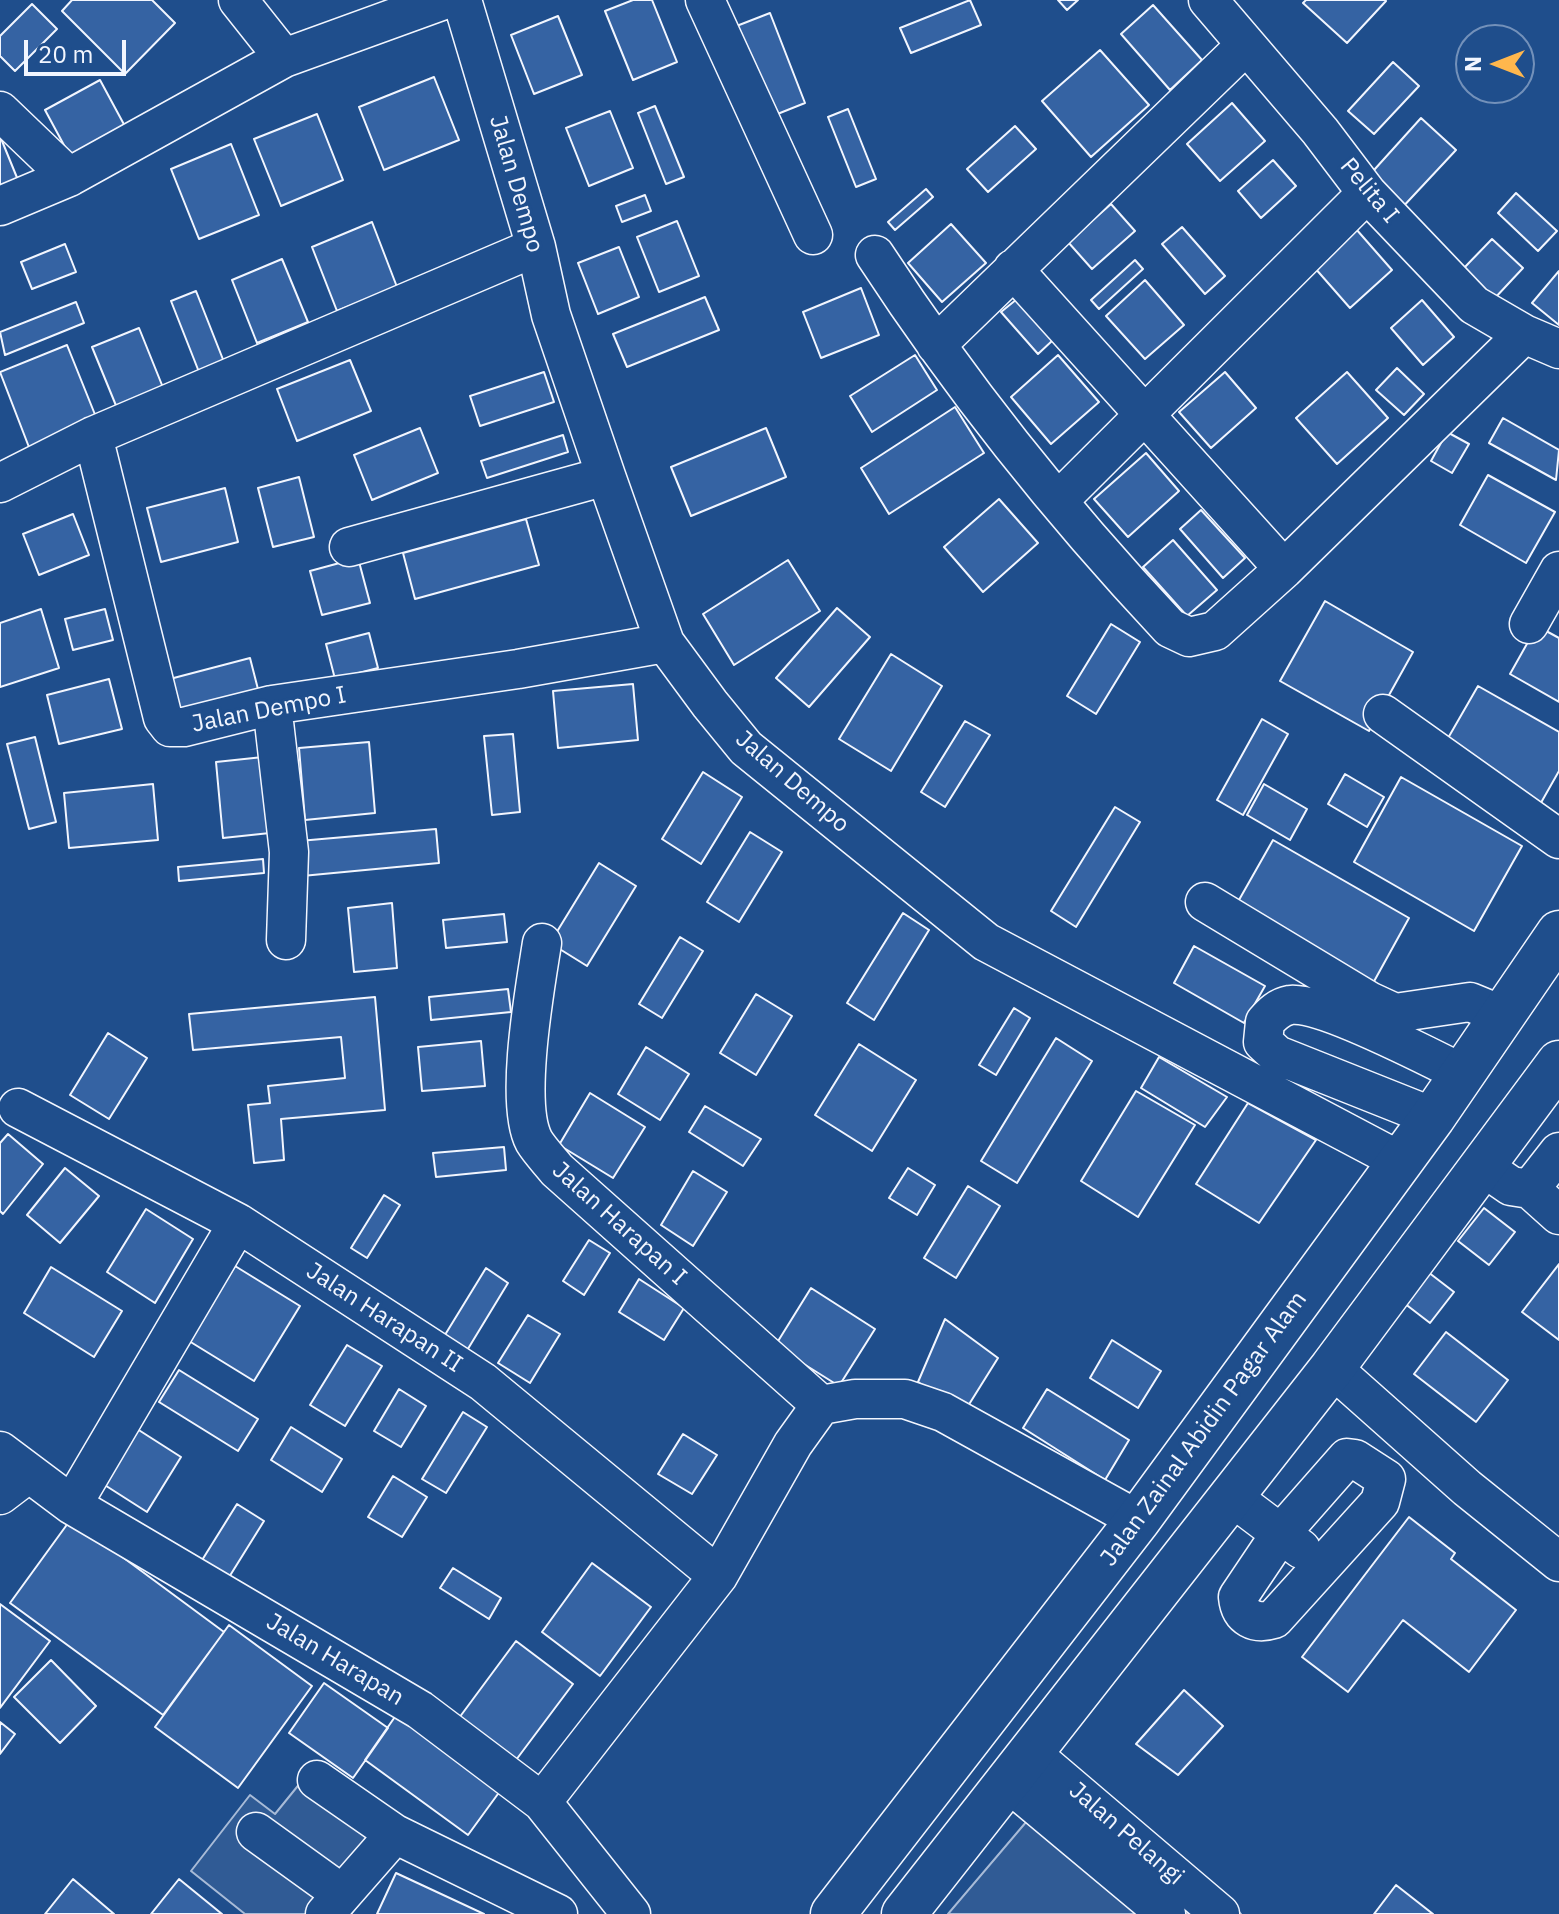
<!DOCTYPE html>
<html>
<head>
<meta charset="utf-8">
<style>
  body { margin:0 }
  #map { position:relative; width:1559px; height:1914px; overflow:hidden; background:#1f4e8c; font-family:"IBM Plex Sans",sans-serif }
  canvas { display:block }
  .north { position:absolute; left:1455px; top:24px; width:80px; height:80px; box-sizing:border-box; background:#1f4e8c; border:2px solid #7391ba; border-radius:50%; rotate:270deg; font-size:22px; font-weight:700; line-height:32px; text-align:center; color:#f2f6ff }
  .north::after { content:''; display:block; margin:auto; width:28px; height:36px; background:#ffb74d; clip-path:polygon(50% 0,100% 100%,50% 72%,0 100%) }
  .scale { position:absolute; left:24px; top:40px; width:102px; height:36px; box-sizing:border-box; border:4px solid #f2f6ff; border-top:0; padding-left:10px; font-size:24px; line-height:28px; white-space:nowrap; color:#f2f6ff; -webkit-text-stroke:6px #1f4e8c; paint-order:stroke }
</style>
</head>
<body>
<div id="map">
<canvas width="1559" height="1914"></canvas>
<div class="north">N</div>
<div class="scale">20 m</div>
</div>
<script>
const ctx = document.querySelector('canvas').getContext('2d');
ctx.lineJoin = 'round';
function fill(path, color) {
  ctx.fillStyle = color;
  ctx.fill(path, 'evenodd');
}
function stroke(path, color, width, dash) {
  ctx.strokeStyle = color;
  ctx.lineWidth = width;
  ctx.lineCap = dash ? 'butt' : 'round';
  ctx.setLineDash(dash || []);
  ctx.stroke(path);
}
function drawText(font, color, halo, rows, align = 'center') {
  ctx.font = font + ' "IBM Plex Sans",sans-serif';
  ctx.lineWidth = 6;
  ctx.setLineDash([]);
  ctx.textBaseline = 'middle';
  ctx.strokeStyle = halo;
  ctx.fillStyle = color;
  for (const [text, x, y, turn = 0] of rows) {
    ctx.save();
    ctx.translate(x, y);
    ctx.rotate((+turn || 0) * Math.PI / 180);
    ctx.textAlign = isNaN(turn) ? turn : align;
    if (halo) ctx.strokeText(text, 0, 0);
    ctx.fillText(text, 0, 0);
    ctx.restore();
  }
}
const parking = new Path2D(`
  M1072,1768L1241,1914H948Z
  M301,1782L396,1857L351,1914H245L191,1871L250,1795L275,1814Z`);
fill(parking, '#305b95');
stroke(parking, '#a8bbd7', 2);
const building = new Path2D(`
  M72,0H152L175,23L125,74L62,11Z
  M633,0H652L677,62L633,80L605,11Z
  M970,0L981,25L911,53L900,28Z
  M1058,0H1078L1067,10Z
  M1306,0H1385L1386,1L1347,43L1303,3Z
  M32,4L57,29L15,71L0,56V36Z
  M1153,5L1202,60L1170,90L1121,34Z
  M770,13L805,103L770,117L734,27Z
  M558,16L582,75L534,94L511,35Z
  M1100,50L1149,105L1091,157L1042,101Z
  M1393,62L1419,86L1374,134L1348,111Z
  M434,77L459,140L384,170L359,107Z
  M100,80L127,130L72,160L45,110Z
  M1232,103L1265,141L1220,181L1187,144Z
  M655,106L684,177L666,184L638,113Z
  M848,109L876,179L856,187L828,117Z
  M610,111L633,168L589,186L566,128Z
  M317,114L343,180L281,206L254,139Z
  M1421,118L1456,150L1399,211L1365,180Z
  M1015,126L1036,149L988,192L967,169Z
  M0,136L20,185L0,193Z
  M231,144L259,215L199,239L171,169Z
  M1273,160L1296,186L1261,218L1238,191Z
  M926,189L933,197L895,230L888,222Z
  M1516,193L1557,231L1538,251L1498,213Z
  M645,195L651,211L622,222L616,206Z
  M1111,204L1135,231L1092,269L1068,242Z
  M677,221L699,276L659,292L637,237Z
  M1349,221L1392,270L1350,308L1307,259Z
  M372,222L397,287L337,311L312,247Z
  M951,224L986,263L942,302L908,263Z
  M1182,227L1225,276L1205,294L1162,244Z
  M1492,239L1523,268L1494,299L1463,269Z
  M65,244L76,272L32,289L21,262Z
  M619,247L639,297L598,314L578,263Z
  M282,259L308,322L257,343L232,280Z
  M1135,260L1143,269L1099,309L1091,300Z
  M1559,271V325L1532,303Z
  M1145,280L1184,325L1145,359L1106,316Z
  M861,288L879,335L821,358L803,312Z
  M196,291L224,362L199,372L171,301Z
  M705,297L719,330L627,367L613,334Z
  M1017,299L1053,340L1038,354L1001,312Z
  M1422,300L1454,337L1423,365L1391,328Z
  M76,302L84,323L5,355L0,332Z
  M139,328L164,390L117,408L92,347Z
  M67,345L100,427L32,455L0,372Z
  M915,355L937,390L872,432L850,396Z
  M1058,355L1099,402L1051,444L1011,397Z
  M350,360L371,411L297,441L277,389Z
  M1397,368L1424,394L1404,415L1376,390Z
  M544,372L554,402L480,426L470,396Z
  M1225,372L1256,408L1211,448L1179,412Z
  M1347,372L1388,418L1337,464L1296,418Z
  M955,407L984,453L889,514L861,468Z
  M1503,418L1559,450L1556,480L1489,443Z
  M420,428L438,473L372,500L354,455Z
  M766,428L786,477L691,516L671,467Z
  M1447,432L1469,444L1452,473L1431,461Z
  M563,435L568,452L487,478L481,461Z
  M1146,453L1179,491L1128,537L1094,499Z
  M1488,475L1555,512L1526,563L1460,525Z
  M299,477L314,537L273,547L258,488Z
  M225,488L238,542L161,562L147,508Z
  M999,499L1038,543L983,592L944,547Z
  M1201,510L1245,558L1223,578L1180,529Z
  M73,514L89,555L39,575L23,534Z
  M526,519L539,565L415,599L403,553Z
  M1173,540L1217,590L1187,616L1143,567Z
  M358,558L370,603L322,615L310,571Z
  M788,560L820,611L734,665L703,614Z
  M1325,601L1413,652L1369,731L1280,681Z
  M837,608L870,637L809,707L776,678Z
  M41,609L59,668L0,687V623Z
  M105,609L113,640L73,650L65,619Z
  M1111,624L1140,642L1096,714L1067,696Z
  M1537,626L1559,638V702L1510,674Z
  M369,633L378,668L335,679L326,644Z
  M891,654L942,686L891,771L839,739Z
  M250,658L260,697L176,719L166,680Z
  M109,679L122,729L59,744L47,695Z
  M633,684L638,740L558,748L553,691Z
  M1478,686L1559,732V771L1538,808L1440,752Z
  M1262,719L1288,734L1243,815L1217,800Z
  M965,721L990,735L945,807L921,792Z
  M513,734L520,812L492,815L484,736Z
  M35,737L56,822L29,829L7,744Z
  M369,742L375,813L305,820L299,748Z
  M263,757L270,833L223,838L216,762Z
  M703,772L742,797L701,864L662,839Z
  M1345,774L1384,797L1367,827L1328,804Z
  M1401,777L1522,846L1474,931L1354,862Z
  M153,784L158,840L69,848L64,793Z
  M1264,784L1307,809L1290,840L1247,815Z
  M1115,807L1140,822L1076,927L1051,911Z
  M436,829L439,863L302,876L299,841Z
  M750,832L782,852L739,922L707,902Z
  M1273,840L1409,918L1372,985L1235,907Z
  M263,859L264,873L179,881L178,867Z
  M599,863L636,886L587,966L550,943Z
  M392,903L397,968L354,972L348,908Z
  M903,913L929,930L874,1020L847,1003Z
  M504,914L507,942L446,948L443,920Z
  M680,937L703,951L662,1018L639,1004Z
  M1194,946L1265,986L1244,1023L1174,983Z
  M508,989L511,1012L431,1020L429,997Z
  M756,994L792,1016L756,1075L720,1053Z
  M375,997L385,1110L281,1119L284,1160L254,1163L248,1105L270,1103L268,1086L345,1078L341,1037L193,1050L189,1014Z
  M1014,1008L1030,1018L996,1075L979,1065Z
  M108,1033L147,1058L109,1119L70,1095Z
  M1056,1038L1092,1061L1017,1183L981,1161Z
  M481,1041L485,1086L422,1091L418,1047Z
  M859,1044L916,1080L872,1151L815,1115Z
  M646,1047L689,1074L660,1120L618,1094Z
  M1159,1057L1227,1097L1205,1127L1141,1088Z
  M1136,1091L1195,1125L1138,1217L1081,1181Z
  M590,1093L645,1127L613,1178L559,1145Z
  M1248,1103L1316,1140L1259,1223L1196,1184Z
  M705,1106L761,1139L743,1166L689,1132Z
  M8,1134L43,1164L3,1214L0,1211V1143Z
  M504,1147L506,1170L436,1177L433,1153Z
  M65,1168L99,1196L60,1243L27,1215Z
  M908,1168L935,1185L917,1215L889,1198Z
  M693,1171L727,1192L693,1246L661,1225Z
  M968,1186L1000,1206L956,1278L924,1258Z
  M384,1195L400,1205L367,1258L351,1248Z
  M1484,1208L1515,1232L1489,1265L1458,1241Z
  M146,1209L193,1239L155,1303L107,1272Z
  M589,1240L610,1253L584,1295L563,1281Z
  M1559,1264V1340L1522,1312Z
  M235,1266L300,1306L254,1381L189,1341Z
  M51,1267L122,1311L94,1357L24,1313Z
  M486,1268L508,1283L463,1357L440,1343Z
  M1428,1272L1454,1292L1430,1323L1404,1303Z
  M639,1279L684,1308L664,1340L619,1312Z
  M811,1288L875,1329L839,1386L775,1346Z
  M528,1315L560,1334L530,1383L498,1363Z
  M945,1319L998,1358L963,1414L918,1382Z
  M1446,1332L1508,1380L1476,1422L1414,1374Z
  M1112,1340L1161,1371L1138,1408L1090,1378Z
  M347,1345L382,1366L345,1426L310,1405Z
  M179,1370L258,1419L238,1451L159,1402Z
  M399,1389L426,1406L401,1447L374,1431Z
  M1047,1389L1129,1440L1105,1480L1023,1428Z
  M463,1412L487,1427L446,1493L422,1479Z
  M134,1427L181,1457L147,1512L100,1482Z
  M291,1427L342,1459L322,1492L271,1460Z
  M683,1434L717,1455L692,1494L658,1474Z
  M393,1476L427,1497L402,1537L368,1517Z
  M237,1504L264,1521L226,1582L199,1565Z
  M1409,1517L1455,1553L1451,1559L1516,1610L1469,1672L1403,1620L1348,1692L1302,1657Z
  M71,1519L224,1632L163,1715L10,1603Z
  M592,1563L651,1607L600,1676L542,1632Z
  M453,1568L501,1598L489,1619L440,1588Z
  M0,1604L50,1641L0,1708Z
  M229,1625L312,1686L238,1788L155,1727Z
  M516,1641L573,1684L516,1760L459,1718Z
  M51,1660L96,1706L60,1743L14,1697Z
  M324,1683L388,1728L353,1778L289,1733Z
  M1184,1690L1223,1726L1178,1775L1136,1744Z
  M399,1711L503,1787L468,1835L365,1760Z
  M0,1722L15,1734L0,1754Z
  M396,1873L484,1914H377Z
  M73,1879L114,1914H45Z
  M179,1879L222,1914H151Z
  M1396,1885L1433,1914H1374Z`);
fill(building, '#3563a3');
stroke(building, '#f2f6ff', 2);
const minor = new Path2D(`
  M238,0L284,58
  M462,0L536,247L551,315L606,476L665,643L710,704L746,748L986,942L1400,1161
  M705,0L813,235
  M1208,0L1320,131L1367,193L1474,305L1524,334L1559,349
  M0,111L69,177
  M0,206L69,177L284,58L444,0
  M875,255C961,387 1062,513 1170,628L1189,637L1215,631L1284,569L1524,334
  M1013,269L1284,569
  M936,345L1245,46
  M93,436L163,718L170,727H184L272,705L518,669L665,643
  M0,483L93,436L536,247
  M1059,500L1367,193
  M349,547L606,476
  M1529,624L1559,571
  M272,705L289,852L286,940
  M1383,714L1559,839
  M1205,902L1369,1001L1395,1013L1470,1002L1504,1016
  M542,943C535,988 514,1103 534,1141C540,1151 550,1161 557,1170L821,1405
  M18,1108L238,1223L483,1382L718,1576
  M1433,1117L1277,1055L1263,1042L1265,1022C1272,1014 1279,1007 1290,1005C1321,1001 1431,1058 1463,1074
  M1482,1166L1511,1186L1530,1189L1559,1215
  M1530,1189L1559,1152
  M1332,1368L1467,1488L1559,1562
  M0,1451L72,1505L420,1710L542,1802L631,1914
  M1347,1458L1355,1459L1386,1479L1380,1502L1274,1619C1255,1625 1240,1618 1238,1597L1281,1533Z
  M0,1495L29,1473
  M1232,1497L1301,1549
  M72,1505L238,1223
  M1032,1754L1220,1914
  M317,1780L395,1834
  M1009,1783L1166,1914
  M542,1802L718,1576L793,1444L821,1405L855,1399H905L943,1412L1138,1520
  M256,1832L342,1894
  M325,1914L395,1834L558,1914`);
const highway = new Path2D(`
  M833,1914L1138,1520L1433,1117L1559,933
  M904,1914L1332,1368L1559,1063`);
stroke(minor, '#f2f6ff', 41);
stroke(highway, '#f2f6ff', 47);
stroke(minor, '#1f4e8c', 38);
stroke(highway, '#1f4e8c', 44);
drawText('24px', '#f2f6ff', '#1f4e8c', [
  ["Jalan Dempo",516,184,74],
  ["Pelita I",1369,191,50],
  ["Jalan Dempo I",269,710,-11],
  ["Jalan Dempo",792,782,41],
  ["Jalan Harapan I",619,1224,42],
  ["Jalan Harapan II",384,1318,33],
  ["Jalan Zainal Abidin Pagar Alam",1204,1429,-54],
  ["Jalan Harapan",335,1660,31],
  ["Jalan Pelangi",1126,1834,41]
]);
</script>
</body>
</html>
